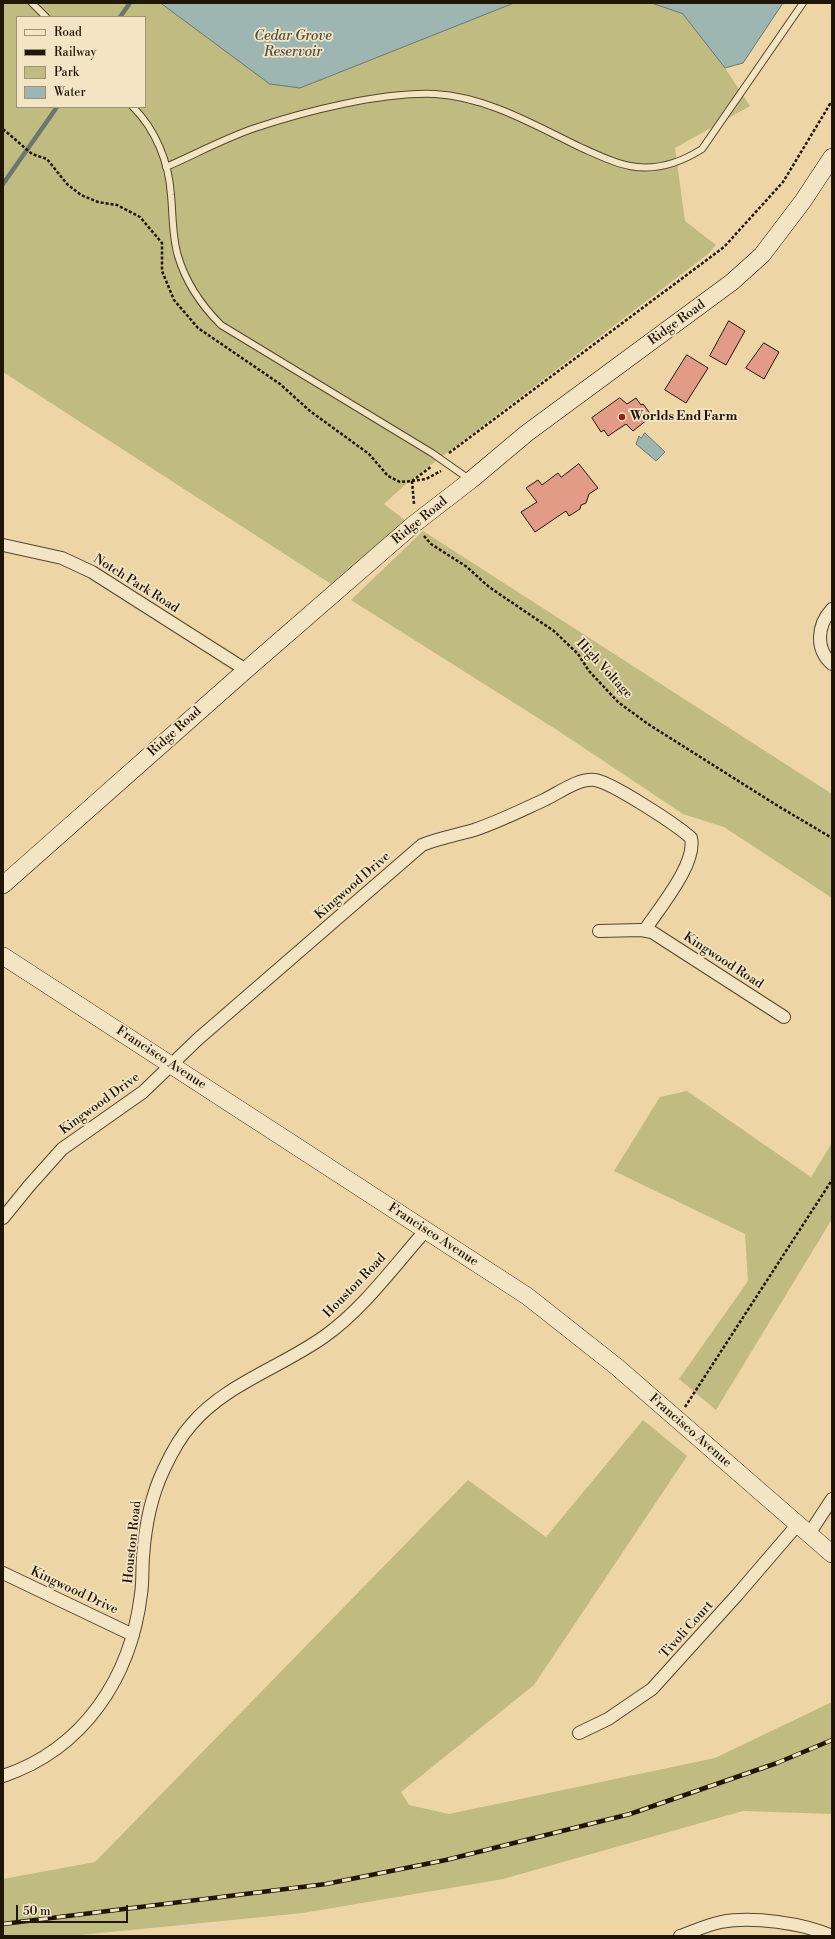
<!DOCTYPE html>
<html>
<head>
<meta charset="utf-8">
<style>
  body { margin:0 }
  #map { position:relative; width:835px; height:1939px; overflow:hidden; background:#edd5a5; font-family:"Libre Bodoni",serif }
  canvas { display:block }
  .frame { position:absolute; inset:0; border:4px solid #201608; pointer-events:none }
  .legend { position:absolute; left:16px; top:16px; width:130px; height:92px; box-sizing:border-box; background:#f3e4c4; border:1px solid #9f9279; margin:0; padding:5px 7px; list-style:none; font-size:12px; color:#201608 }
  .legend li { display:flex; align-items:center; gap:8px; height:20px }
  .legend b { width:20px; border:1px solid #9f9279 }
  .scale { position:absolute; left:16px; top:1905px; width:112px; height:18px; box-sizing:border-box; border:2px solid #201608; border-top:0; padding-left:5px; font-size:12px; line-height:14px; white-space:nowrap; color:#201608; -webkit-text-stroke:3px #f3e4c4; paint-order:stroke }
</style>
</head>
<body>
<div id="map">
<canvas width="835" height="1939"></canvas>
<div class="frame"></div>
<ul class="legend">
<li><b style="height:5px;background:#f3e4c4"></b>Road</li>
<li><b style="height:5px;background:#201608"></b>Railway</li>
<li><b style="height:11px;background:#c0bb81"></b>Park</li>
<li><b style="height:11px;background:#9db6b2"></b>Water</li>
</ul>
<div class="scale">50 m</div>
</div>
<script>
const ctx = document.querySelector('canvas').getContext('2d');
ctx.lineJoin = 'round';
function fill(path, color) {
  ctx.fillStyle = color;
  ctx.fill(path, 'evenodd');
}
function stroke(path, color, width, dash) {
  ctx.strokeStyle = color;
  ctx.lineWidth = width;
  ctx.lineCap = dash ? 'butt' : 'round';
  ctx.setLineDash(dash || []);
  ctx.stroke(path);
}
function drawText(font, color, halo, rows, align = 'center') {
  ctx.font = font + ' "Libre Bodoni",serif';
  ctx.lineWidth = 3.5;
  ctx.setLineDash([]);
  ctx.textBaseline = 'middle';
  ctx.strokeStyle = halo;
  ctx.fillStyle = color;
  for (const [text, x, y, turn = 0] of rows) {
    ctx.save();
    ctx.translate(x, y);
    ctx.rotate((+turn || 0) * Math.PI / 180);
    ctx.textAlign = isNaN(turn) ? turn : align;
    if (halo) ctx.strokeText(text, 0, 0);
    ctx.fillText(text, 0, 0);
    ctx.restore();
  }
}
fill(new Path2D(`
  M3,3H161L194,27L300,88L514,3H652L683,14L725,68L750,106L675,148L685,221L716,245L708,254L406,484L384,504L406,521L331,584L3,372ZM17,17H145V107H17Z
  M423,531L832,794V898L724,827L683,814L557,730L351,600Z
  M687,1091L811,1177L832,1143V1219L716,1410L679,1379L748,1281L745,1234L614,1171L660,1097Z
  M643,1420L687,1456L534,1685L401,1792L409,1805L449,1814L715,1758L832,1702V1814L743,1811L503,1879L303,1913L70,1936H3V1879L95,1862L468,1480L546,1537Z`), '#c0bb81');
const water = new Path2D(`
  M161,3H514L300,88L270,84Z
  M652,3H783L743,63L725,68L683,14Z
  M645,433L665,452L656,461L636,444L639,436L641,438Z`);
fill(water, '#9db6b2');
stroke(water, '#6b766e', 1);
stroke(new Path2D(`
  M120,17L130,3
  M3,184L57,107`), '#6b766e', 4.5);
const building = new Path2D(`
  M729,321L745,331L726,365L710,356Z
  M764,343L779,352L764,379L746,368Z
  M687,355L708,368L686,403L665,390Z
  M620,398L627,404L636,398L641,405L643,404L652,416L633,431L626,424L608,436L604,430L601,432L592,418Z
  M579,464L598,488L589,494L586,503L581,505L580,509L569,516L566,511L535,532L521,512L537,502L526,488L538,480L542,485L558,473L561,477Z`);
fill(building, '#e19b86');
stroke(building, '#201608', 1);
const service = new Path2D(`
  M32,3L46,17
  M133,107C156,130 169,163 171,195C173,215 172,236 178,256C186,283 201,305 221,325L432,453L469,479
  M166,167C196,154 225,138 255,128C306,111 381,92 435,94C488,97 536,126 582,148C598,155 613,163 630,166C656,171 680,163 702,149L803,3`);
const minor = new Path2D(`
  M3,545L62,558L92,572L246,670
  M832,609C817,625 815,649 832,664
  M599,931L641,930L652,932L784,1017
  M3,1218L29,1186L62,1149L143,1092L198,1039L422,845C439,838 457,835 474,830C498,822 522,810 544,800C559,793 578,778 595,780C611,782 677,825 691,838C697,864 659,908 645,930
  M809,1534L832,1499
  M3,1573L133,1635
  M579,1733L608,1719L652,1689L737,1595L798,1524
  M3,1776C84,1749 131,1677 141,1594C143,1582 142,1569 143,1557C145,1527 151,1496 164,1469C171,1454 180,1437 191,1425C225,1384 282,1367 325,1336C364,1308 394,1266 426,1230
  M680,1936C694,1931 707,1925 721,1922C752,1916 803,1923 832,1936`);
const secondary = new Path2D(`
  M3,885L246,670L414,524L471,480L527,433L732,282L762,255L803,201L832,157
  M3,956L527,1296L617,1367L832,1554`);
stroke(service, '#53462f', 8);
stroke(minor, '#53462f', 14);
stroke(secondary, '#201608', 18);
stroke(new Path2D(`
  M3,129L32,154L47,159L67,184L81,195L98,202L117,205L140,217L162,243V271L174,300L198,328L280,384L310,411L369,454L388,476L400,482L412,481L426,479L441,471
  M449,453L724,247L783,182L830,104L832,105
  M412,481L432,466
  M412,481L414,504
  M424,536L431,544L467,567L489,587L554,631L578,654L589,671L618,702L648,724L778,806L832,838
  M685,1407L832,1180`), '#201608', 2.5, [3, 2]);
stroke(service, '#f3e4c4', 6);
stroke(minor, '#f3e4c4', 12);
stroke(secondary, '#f3e4c4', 17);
const rail = new Path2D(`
  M3,1924L326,1884L446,1860L630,1814L777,1763L832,1740`);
stroke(rail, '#201608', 4.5);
stroke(rail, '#f3e4c4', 3, [9]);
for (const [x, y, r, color] of [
  [622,417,4,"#8f2418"]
]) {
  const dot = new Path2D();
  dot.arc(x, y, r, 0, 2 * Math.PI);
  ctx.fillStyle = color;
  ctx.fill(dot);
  stroke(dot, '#f3e4c4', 1.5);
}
drawText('13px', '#201608', '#f3e4c4', [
  ["Ridge Road",677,323,-36],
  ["Ridge Road",420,521,-39],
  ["Notch Park Road",136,584,32],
  ["High Voltage",604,669,47],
  ["Ridge Road",175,732,-42],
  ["Kingwood Drive",353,886,-41],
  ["Kingwood Road",723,961,33],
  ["Francisco Avenue",161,1058,33],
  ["Kingwood Drive",100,1104,-36],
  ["Francisco Avenue",433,1235,33],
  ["Houston Road",355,1286,-46],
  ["Francisco Avenue",690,1431,41],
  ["Houston Road",133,1542,-84],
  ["Kingwood Drive",74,1591,25],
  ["Tivoli Court",687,1630,-48]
]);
drawText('bold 13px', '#201608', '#f3e4c4', [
  ["Worlds End Farm",630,417]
], 'left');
drawText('italic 14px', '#4c4e44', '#f3e4c4', [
  ["Cedar Grove",293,37],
  ["Reservoir",293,53]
]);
</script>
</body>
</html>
